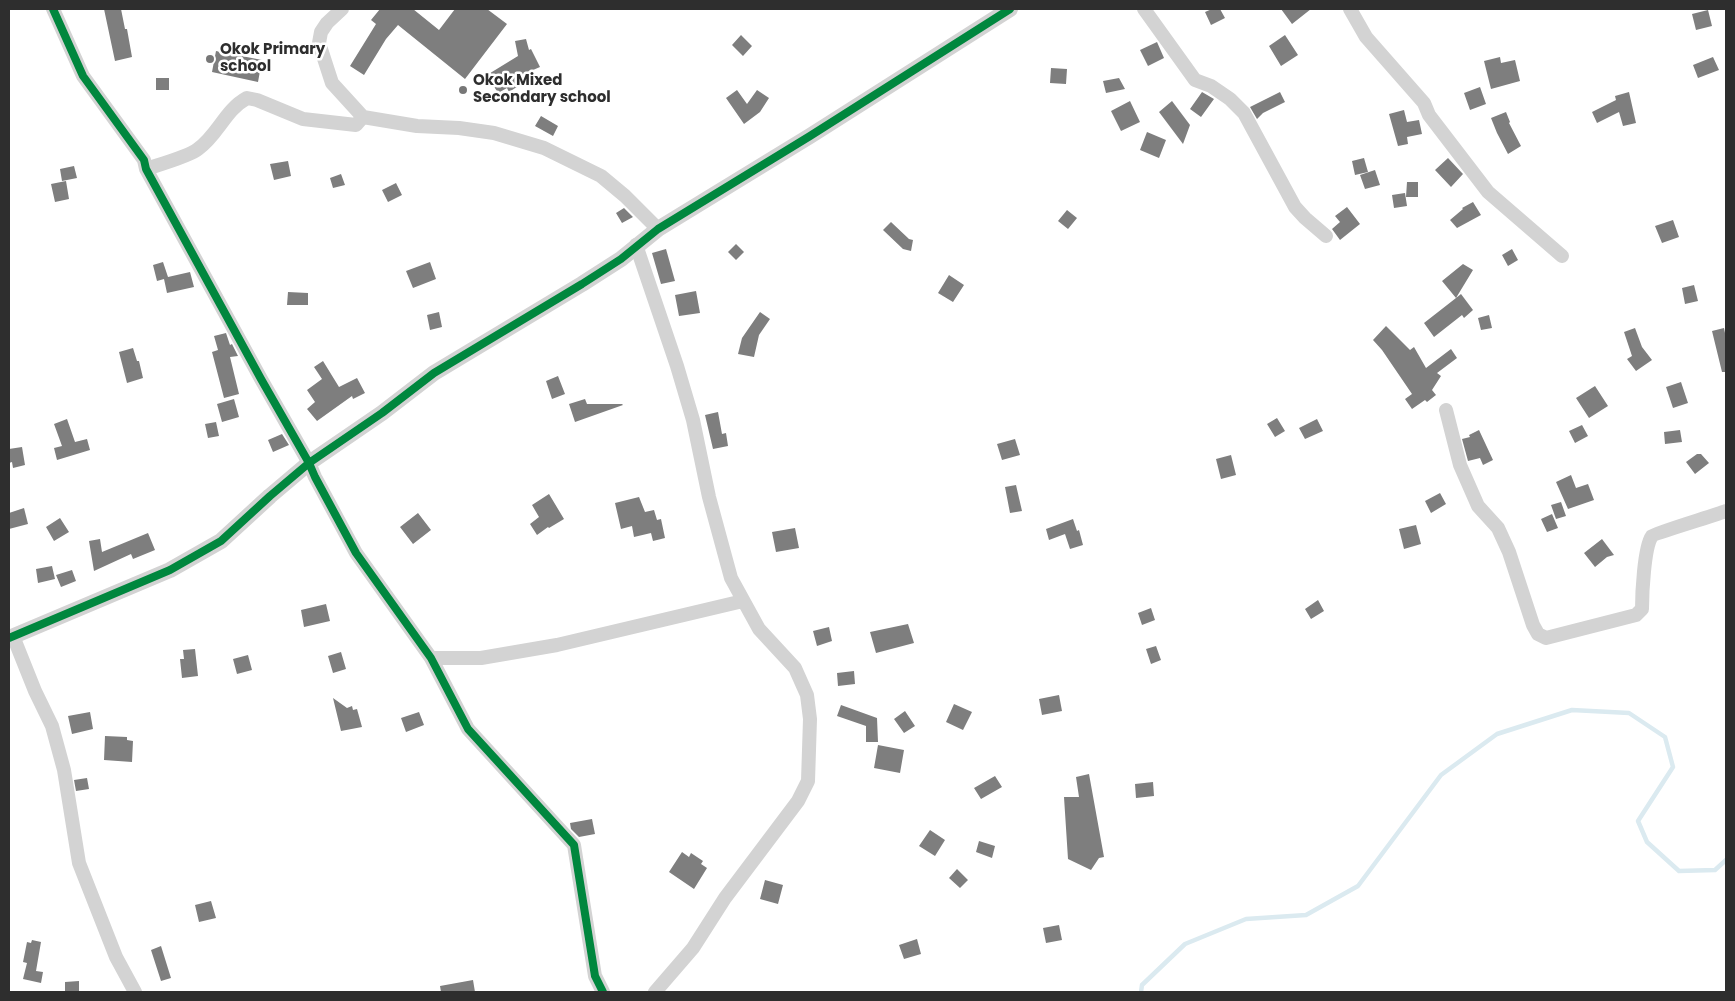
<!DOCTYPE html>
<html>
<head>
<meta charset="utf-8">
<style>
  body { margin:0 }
  #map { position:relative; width:1735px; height:1001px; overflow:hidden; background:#fff; font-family:Poppins,sans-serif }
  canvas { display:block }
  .frame { position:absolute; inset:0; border:10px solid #2e2e2e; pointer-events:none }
</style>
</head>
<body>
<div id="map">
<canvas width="1735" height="1001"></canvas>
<div class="frame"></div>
</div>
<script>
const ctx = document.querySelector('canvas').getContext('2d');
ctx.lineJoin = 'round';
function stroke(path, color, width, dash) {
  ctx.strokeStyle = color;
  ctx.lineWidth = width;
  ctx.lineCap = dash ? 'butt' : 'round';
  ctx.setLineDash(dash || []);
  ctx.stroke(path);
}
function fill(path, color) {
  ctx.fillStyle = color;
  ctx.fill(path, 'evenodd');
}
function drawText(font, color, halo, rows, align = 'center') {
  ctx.font = font + ' Poppins,sans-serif';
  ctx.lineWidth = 5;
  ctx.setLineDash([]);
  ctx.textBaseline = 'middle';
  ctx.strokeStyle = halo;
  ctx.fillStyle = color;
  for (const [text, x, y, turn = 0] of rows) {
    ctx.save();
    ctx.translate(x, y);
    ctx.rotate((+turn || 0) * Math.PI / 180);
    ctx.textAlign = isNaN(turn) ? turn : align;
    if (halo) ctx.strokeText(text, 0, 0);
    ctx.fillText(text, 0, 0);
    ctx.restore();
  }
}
stroke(new Path2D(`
  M1141,992L1142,985L1185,944L1246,919L1306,915L1358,886L1441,775L1497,734L1572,710L1629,713L1665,737L1673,767L1638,821L1647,842L1679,871L1715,870L1726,860`), '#dbeaf0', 4.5);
fill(new Path2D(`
  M104,9H121L125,29H127L132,57L115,61Z
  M380,9H413L439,30L455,9H487L507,24L465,79L398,25L386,39L364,75L350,66L376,24L371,20Z
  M1212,9H1220L1225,18L1211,25L1205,12Z
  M1281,9H1311L1292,24Z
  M1708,10L1712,26L1696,30L1692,14Z
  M741,35L752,46L743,56L732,45Z
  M1285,35L1298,55L1281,66L1269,46Z
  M526,39L529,50L531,49L540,67L533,70L535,81L532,82L528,73L520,78L523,83L509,92L507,88L498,93L487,75L518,56L515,41Z
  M1157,42L1164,58L1148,66L1140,50Z
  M216,51L262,60L258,82L212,72Z
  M1500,57L1501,63L1515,60L1520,81L1491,89L1484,61Z
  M1713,57L1719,70L1698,78L1693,65Z
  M1051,68L1067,69L1066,84L1050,83Z
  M156,78H169V90H156Z
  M1119,78L1125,89L1106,93L1103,81Z
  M1480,87L1486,104L1470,110L1464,93Z
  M737,90L747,104L757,90L769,98L760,112L744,124L726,98Z
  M1202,92L1214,99L1201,117L1190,109Z
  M1280,92L1285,102L1263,113L1257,119L1250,107Z
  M1629,92L1636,123L1623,126L1619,112L1597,123L1592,112L1616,100L1615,96Z
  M1130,101L1140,122L1121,131L1111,111Z
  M1172,101L1190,125L1183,144L1159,112Z
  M1404,110L1407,122L1419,120L1422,134L1407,137L1408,144L1398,146L1389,114Z
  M1506,112L1510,122L1509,123L1521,146L1508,154L1497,133L1491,118Z
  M541,116L558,126L553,136L535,126Z
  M1147,132L1166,140L1159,158L1140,150Z
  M1364,158L1368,172L1355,175L1352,161Z
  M1448,158L1463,174L1451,187L1435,170Z
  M288,161L291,176L274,180L270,164Z
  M74,166L77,178L62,181L60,169Z
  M1375,170L1380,185L1365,189L1360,175Z
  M341,174L345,185L333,188L330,178Z
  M66,181L69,199L55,202L51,184Z
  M1407,182H1418V197H1406Z
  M396,183L402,195L388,202L382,190Z
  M1405,193L1407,206L1394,208L1392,195Z
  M1473,202L1481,215L1457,228L1450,220L1463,209L1462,208Z
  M1347,207L1360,224L1340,240L1332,229L1340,222L1335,216Z
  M624,208L633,217L622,223L616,213Z
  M1067,210L1077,218L1068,229L1058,221Z
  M1673,220L1679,237L1662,243L1655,226Z
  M891,222L909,239L913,240L911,251L903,249L883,230Z
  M736,244L744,252L736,260L728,252Z
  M666,249L675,281L661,284L652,253Z
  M1512,249L1518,260L1508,266L1502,255Z
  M163,262L168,277L190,272L194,287L167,293L164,279L157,281L153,265Z
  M430,262L436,279L413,288L406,271Z
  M1463,264L1473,270L1456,298L1461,294L1473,310L1464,318L1462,315L1434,337L1424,323L1456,298L1442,281Z
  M949,275L964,285L953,302L938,293Z
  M1694,285L1698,301L1685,304L1682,288Z
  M696,291L700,313L679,316L675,295Z
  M288,292L308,293V305H287Z
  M439,312L442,327L430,330L427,315Z
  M760,312L770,319L759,335L754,357L738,354L742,338Z
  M1489,315L1492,328L1481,330L1478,318Z
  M1386,326L1410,350L1414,347L1426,368L1451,349L1457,358L1437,373L1441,376L1432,390L1436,395L1427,402L1425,400L1412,409L1405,399L1412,394L1382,350L1373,340Z
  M1635,328L1642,347L1652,360L1636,371L1627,359L1632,356L1624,332Z
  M1724,328L1726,338V372H1722L1712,331Z
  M226,333L230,345L232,344L238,356L230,357L239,394L224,398L212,352L218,350L214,336Z
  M133,348L137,361H139L143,378L127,383L119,352Z
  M323,361L339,387L357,378L365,393L353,399L352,396L317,421L307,409L315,402L307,390L322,379L314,367Z
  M558,376L565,394L552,399L546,381Z
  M1681,382L1688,403L1673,408L1666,387Z
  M1595,386L1608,406L1589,418L1576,398Z
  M234,399L239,417L222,422L217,404Z
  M585,399L587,404H622L623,405L575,422L569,404Z
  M718,412L722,434L726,433L728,446L713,449L705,415Z
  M1277,418L1285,431L1275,437L1267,424Z
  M67,419L75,442L87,439L90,450L57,460L54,448L62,446L54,424Z
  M1317,419L1323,431L1305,439L1299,428Z
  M216,422L219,436L208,438L205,424Z
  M1582,425L1588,436L1575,443L1569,431Z
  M1479,430L1493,460L1483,465L1480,458L1468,461L1462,439L1470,437L1469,435Z
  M1680,430L1682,442L1665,444L1664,432Z
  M282,434L289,445L273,452L268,440Z
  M1015,439L1020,455L1002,460L997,444Z
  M22,447L25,465L13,468L12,462L9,463V449Z
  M1697,454H1701L1709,463L1695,474L1686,462Z
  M1231,455L1236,475L1221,479L1216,459Z
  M1571,475L1576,488L1588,484L1594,500L1568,509L1556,482Z
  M1016,485L1022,511L1010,513L1005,487Z
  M1440,493L1446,504L1431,513L1425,501Z
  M549,494L564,519L549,528L548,527L537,535L530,524L539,517L532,505Z
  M639,497L645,512L654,510L657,520L661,519L665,538L653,541L651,533L634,537L632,526L621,529L615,503Z
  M1561,502L1566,516L1556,519L1551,505Z
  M24,508L28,524L9,529V513Z
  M418,513L431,530L413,544L400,527Z
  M1552,514L1558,528L1547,532L1541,519Z
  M60,518L69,532L54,541L46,527Z
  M1073,519L1077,531L1079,530L1083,545L1070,549L1065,534L1049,540L1046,529Z
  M1416,525L1421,544L1404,549L1399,529Z
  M795,528L799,548L776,552L772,532Z
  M148,533L155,550L133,559L131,554L94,571L89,541L100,539L102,552Z
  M1602,539L1614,555L1607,557L1595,567L1584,553Z
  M52,566L55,579L38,583L36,569Z
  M72,570L76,581L61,587L56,575Z
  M1318,600L1324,611L1311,619L1305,609Z
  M326,604L330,621L304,627L301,610Z
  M1151,608L1155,620L1142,625L1138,613Z
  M908,624L914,643L876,653L870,632Z
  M829,627L832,641L817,646L813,631Z
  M1156,646L1161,660L1151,664L1146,649Z
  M195,649L198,676L182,678L180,659H184L183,650Z
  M341,652L346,669L333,673L328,656Z
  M248,655L252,670L237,674L233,659Z
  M854,671L855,684L838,686L837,673Z
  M1059,695L1062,711L1042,715L1039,699Z
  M333,698L347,708L352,706L353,710L357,709L362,727L341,731Z
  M954,704L972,712L963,730L946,722Z
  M841,705L877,718L878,742H866V726L837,716Z
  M905,711L915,726L904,733L894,719Z
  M90,712L93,729L72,734L68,716Z
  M419,712L424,725L406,732L401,718Z
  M105,736L127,737V740L133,741L132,762L104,760Z
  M878,745L904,750L900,773L874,768Z
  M1089,774L1104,857L1099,858L1091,870L1068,859L1064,797H1079L1076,777Z
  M995,776L1002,787L981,799L974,788Z
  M87,778L89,789L76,791L74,780Z
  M1153,782L1154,796L1136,798L1135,784Z
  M592,819L595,834L579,837L571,829L570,823Z
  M930,830L945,840L935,856L919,846Z
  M979,841L995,846L992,858L976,852Z
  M682,852L689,857L691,853L703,861L701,864L707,868L694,889L669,872Z
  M957,869L968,880L960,888L949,878Z
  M765,880L783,885L778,904L760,899Z
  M211,901L216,918L199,922L195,905Z
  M1059,925L1062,940L1046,943L1043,928Z
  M917,939L921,954L904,959L899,945Z
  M32,940L41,942L36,971L43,972L41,983L23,979L27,963L23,962L27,942L31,943Z
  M161,946L171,978L161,981L151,950Z
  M473,980L475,992H441L440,986Z
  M79,981V992H65V982Z`), '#7e7e7e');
stroke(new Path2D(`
  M53,9L83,76L144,160L146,169L261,379L309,463L315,477L356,553L431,658L468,729L574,845L595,976L603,992
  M342,9L327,23L321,32L319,43L332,83L363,117
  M1144,9L1195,80L1211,86L1230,99L1244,113L1295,207L1305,218L1326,236
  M1350,9L1366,37L1424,103L1429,115L1488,192L1562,256
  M146,169C158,165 190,156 198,149C218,135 225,110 247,98L257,100L303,119L356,125L363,117L417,126L459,128L494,133L544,148L601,176L625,196L658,229
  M636,245L677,366L693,420L709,497L731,578L759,629L795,668L807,695L810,719L808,781L798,801L725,898L693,948L655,992
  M1446,410L1460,465L1478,506L1498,528L1509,552L1533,625L1538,634L1546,638L1636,615L1642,609C1642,595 1644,547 1652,536C1655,533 1716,515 1726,511
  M13,636L35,691L52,726L64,770L79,863L116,957L135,992
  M431,658H481L557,645L743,601`), '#d3d3d3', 14);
stroke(new Path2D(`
  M9,638L170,570L221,541L270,496L309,463L382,413L434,373L582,284L621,259L658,229L810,136L1010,9`), '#d3d3d3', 16);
stroke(new Path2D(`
  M53,9L83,76L144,160L146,169L261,379L309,463L315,477L356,553L431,658L468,729L574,845L595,976L603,992
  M9,638L170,570L221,541L270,496L309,463L382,413L434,373L582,284L621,259L658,229L810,136L1010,9`), '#00873e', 8);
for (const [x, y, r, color] of [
  [210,59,5,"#777"],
  [463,90,5,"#777"]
]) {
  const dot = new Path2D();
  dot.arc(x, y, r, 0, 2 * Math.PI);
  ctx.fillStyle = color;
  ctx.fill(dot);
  stroke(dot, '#fff', 2);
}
drawText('bold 15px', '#2e2e2e', '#fff', [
  ["Okok Primary",220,50],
  ["school",220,67],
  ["Okok Mixed",473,81],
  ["Secondary school",473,98]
], 'left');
</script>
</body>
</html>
